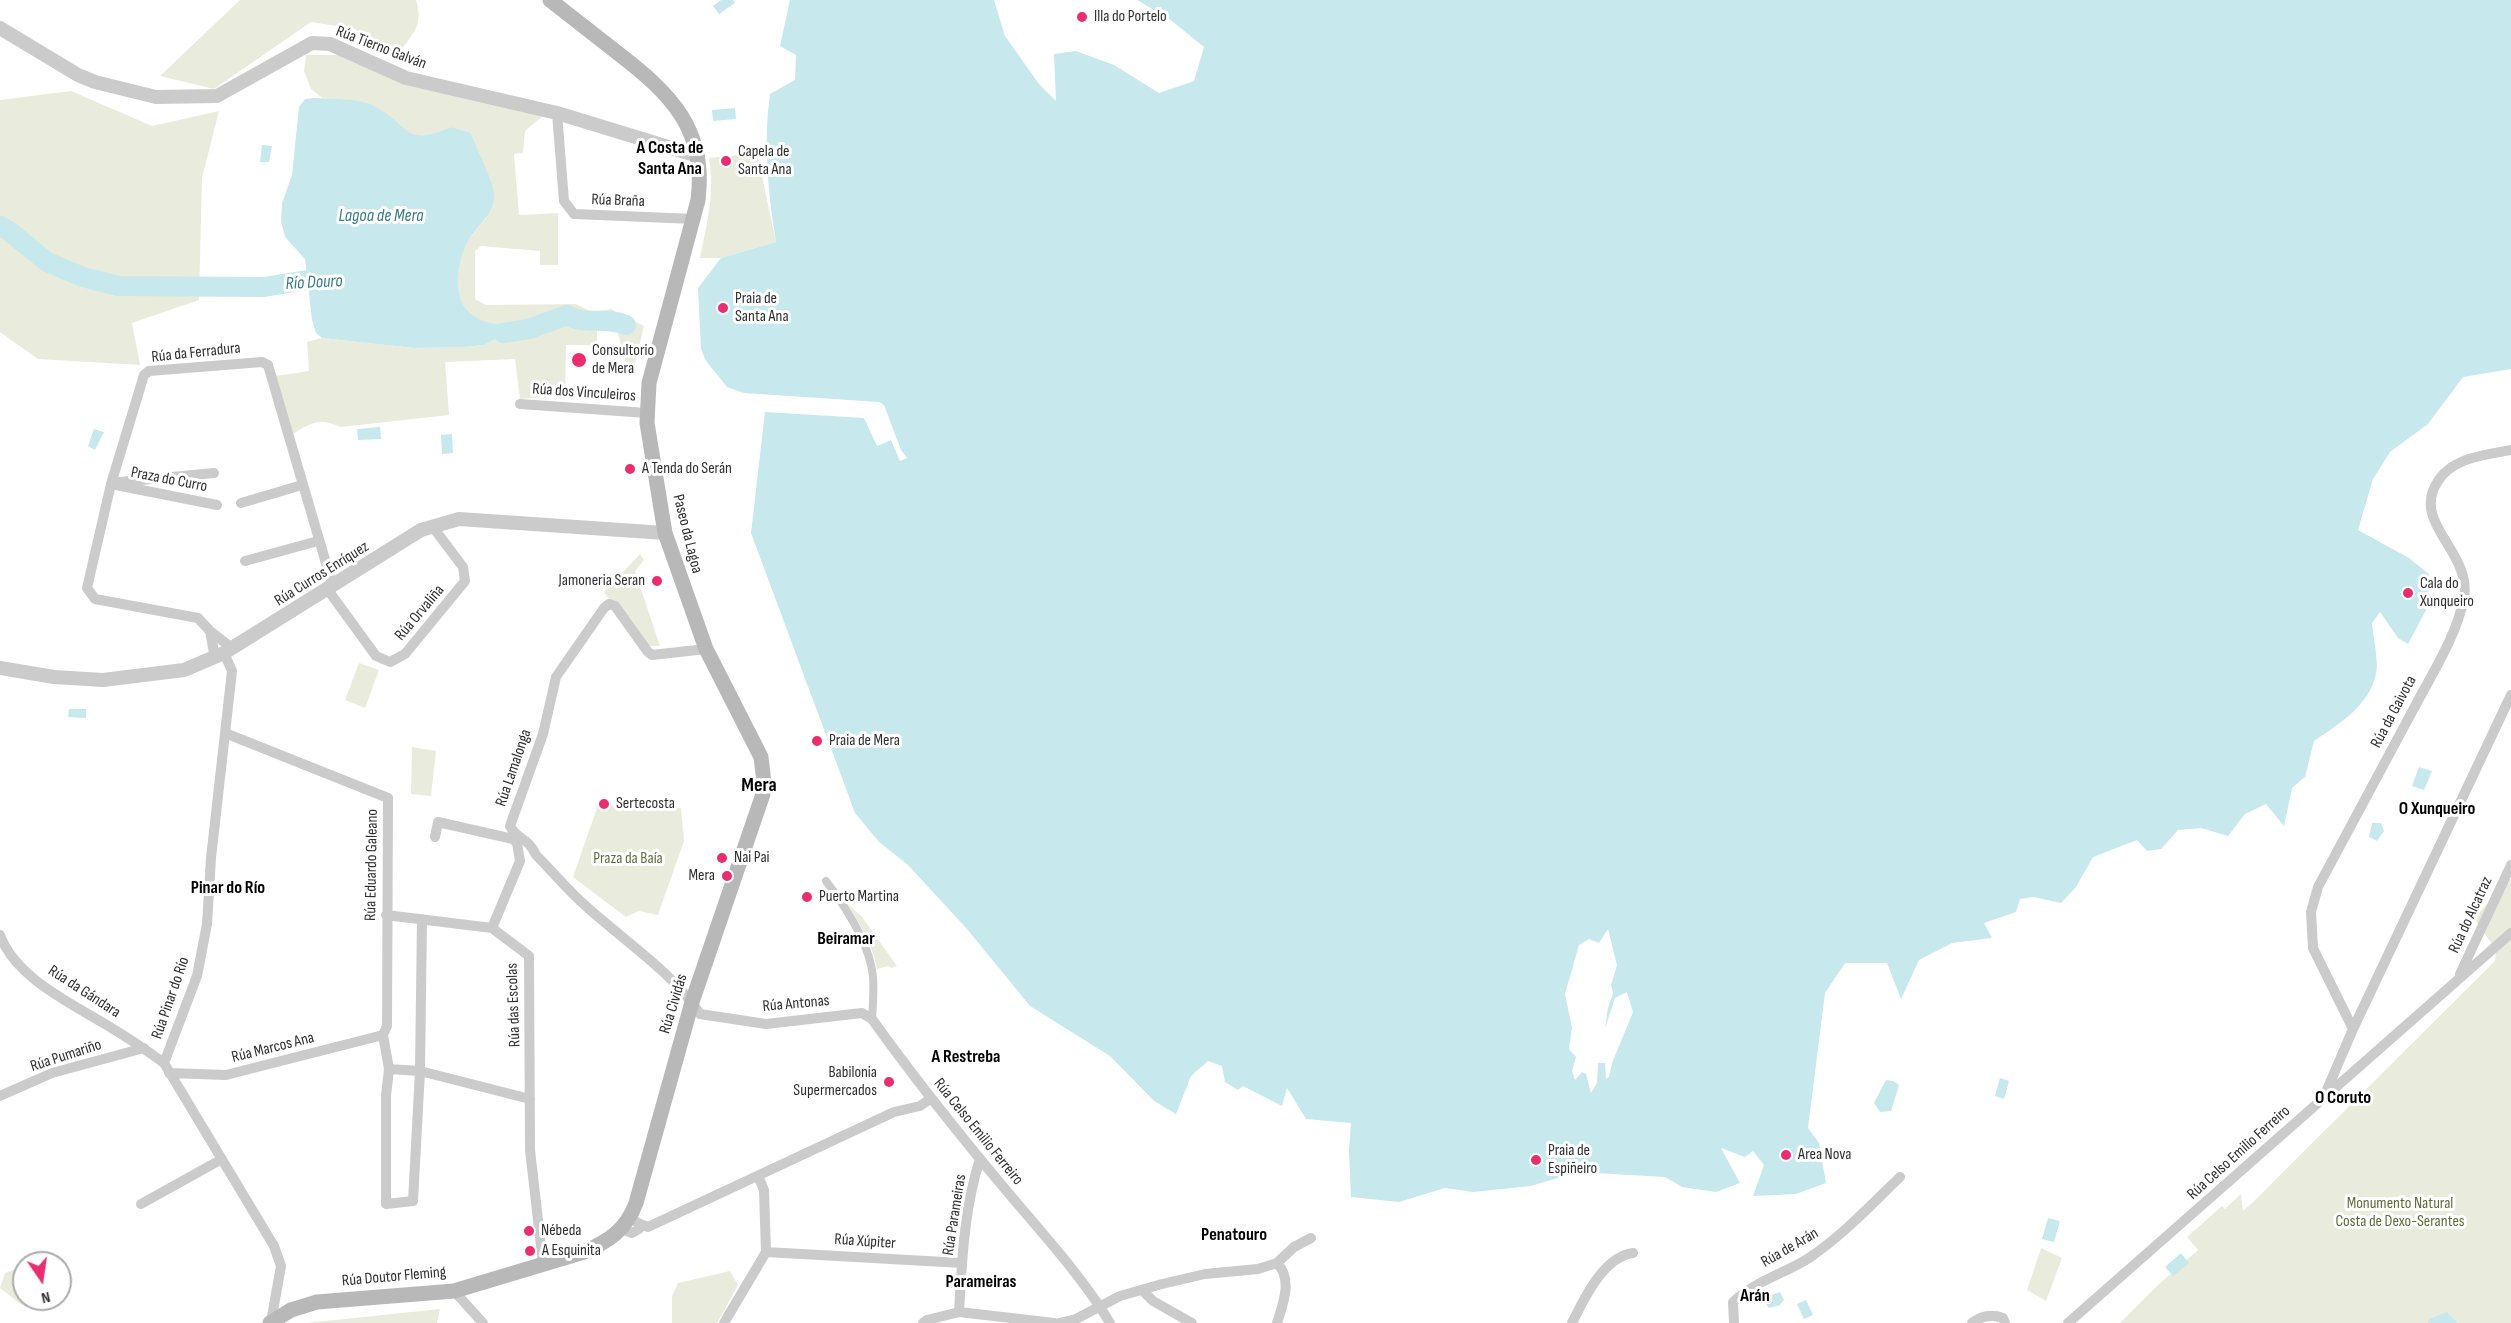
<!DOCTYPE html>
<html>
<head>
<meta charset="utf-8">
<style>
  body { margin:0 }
  #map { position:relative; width:2511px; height:1323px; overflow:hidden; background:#fff; font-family:"Sofia Sans Condensed",sans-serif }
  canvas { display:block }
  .north { position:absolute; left:12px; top:1251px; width:60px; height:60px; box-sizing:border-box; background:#fff; border:2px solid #ababab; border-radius:50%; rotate:167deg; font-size:16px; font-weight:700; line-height:24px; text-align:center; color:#2e2e2e }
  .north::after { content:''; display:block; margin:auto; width:21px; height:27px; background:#e92d6f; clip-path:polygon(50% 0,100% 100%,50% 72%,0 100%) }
</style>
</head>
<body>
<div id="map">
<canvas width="2511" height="1323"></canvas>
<div class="north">N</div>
</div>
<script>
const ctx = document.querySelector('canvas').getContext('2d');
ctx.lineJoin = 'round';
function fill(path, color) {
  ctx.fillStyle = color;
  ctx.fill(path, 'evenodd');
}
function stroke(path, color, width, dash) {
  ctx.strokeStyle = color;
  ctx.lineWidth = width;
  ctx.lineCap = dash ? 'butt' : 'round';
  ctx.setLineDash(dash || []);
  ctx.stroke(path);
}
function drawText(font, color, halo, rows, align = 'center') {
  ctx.font = font + ' "Sofia Sans Condensed",sans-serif';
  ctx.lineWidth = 6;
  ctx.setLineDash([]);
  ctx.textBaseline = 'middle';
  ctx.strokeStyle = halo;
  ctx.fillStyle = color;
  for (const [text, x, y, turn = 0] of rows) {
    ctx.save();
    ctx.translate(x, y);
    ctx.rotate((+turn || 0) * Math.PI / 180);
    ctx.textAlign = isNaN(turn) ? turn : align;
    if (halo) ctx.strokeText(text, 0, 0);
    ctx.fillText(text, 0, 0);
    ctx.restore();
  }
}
fill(new Path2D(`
  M240,0H416C423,23 415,32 401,50L385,51L355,29L311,22L214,89L160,76Z
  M306,55H349L430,90L544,115L525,131L523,153L514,154L519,215L558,213V265H540V251L481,246L475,251V299L486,305L576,304L592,312L611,309L644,326L635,363H626L617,330L597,326V345H566L565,395L520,399L515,359L445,362L449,415L341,427C320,418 312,422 293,434L276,376L309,371L307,342L322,338L414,348L463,347L484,345L496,339L509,338L528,326C514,326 491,326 478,319C451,305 454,267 466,244C471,235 480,226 486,218L471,134L451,127L435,134L417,136L405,131L388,117L347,100L322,98L311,89L304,71Z
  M71,91L152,126L219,111L202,178L199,300L132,323L140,365L38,359L0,332V100Z
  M757,153L776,242L721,258H700C707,223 715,193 709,158Z
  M640,554L644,560L635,571L660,646H643L604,592Z
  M359,663L379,670L365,708L345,700Z
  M412,747L436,751L431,796L411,794Z
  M598,805L681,808L684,841L658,915L639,911L626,917L573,877Z
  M2511,879V1323H2120L2158,1285L2198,1250L2187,1237L2222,1206L2225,1209L2241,1194L2243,1211L2252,1203L2495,961L2496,950L2474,918Z
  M848,904L862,917L897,966L892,968L888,966L877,969C873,945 860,925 848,904Z
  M2041,1248L2062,1258L2046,1301L2027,1290Z
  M24,1266V1299H36L33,1307L22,1305L0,1288L5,1273Z
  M730,1271L738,1285L717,1323H672V1296L678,1283Z
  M440,1309L437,1323H306Z`), '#e9ecdc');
fill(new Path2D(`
  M721,0H733L735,3L719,14L713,6Z
  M790,0H994L1005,36L1039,84L1056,101L1054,54L1076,51L1114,65L1159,93L1194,81L1204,47L1168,18L1137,0H2511V369L2463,377L2428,424L2390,452L2373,479L2358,530L2409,558L2429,574L2427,608L2408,644L2398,638L2380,612L2372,623C2373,636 2379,662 2376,674C2369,706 2339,724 2314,741L2305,777L2292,788L2284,826L2266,804L2245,814L2228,836L2201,828L2178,830L2161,849L2147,851L2137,840L2093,857L2076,887L2061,903L2033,897L2020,899L2016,912L1984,923L1992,938L1952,943L1919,960L1901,999L1887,963H1845L1825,993L1808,1128L1819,1143L1826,1183L1796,1194L1753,1196L1764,1165L1753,1151L1745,1157L1721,1148L1740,1183L1716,1192L1682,1187L1665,1177L1578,1172L1531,1186L1473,1192L1445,1188L1399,1202L1351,1197L1349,1150L1351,1123L1306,1119L1287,1088L1282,1106L1243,1086L1238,1090L1225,1082L1222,1066L1208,1061L1191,1076L1176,1114L1154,1101L1110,1056L1030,1006L967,929L908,865L879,842L855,813L751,533L765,412L864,418L877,446L891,440L900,461L907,458L901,450L884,405L879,402L744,393L727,387L706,361L701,349L698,288L721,258L776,242C768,193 763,143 770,94L795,80L796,55L780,46ZM1608,929L1617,965L1611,985L1613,993L1608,1008L1605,1028L1615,998L1627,992L1633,1012L1612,1063L1609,1077L1606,1079L1605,1063H1598L1597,1083L1591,1093L1586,1074L1582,1072L1575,1080L1572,1071L1576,1057L1569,1049L1572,1028L1565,994L1579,945L1589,939L1599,943Z
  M314,98C330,99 360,98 374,106C410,125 403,148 451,127L471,133C476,149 493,180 494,194C495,216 474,227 466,245C455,268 451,306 479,319C492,326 514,326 529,326L530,331L522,335L496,339L484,345L463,347L414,348L322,338L316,333L312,320L305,259L285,237L281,221L282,203L292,175L299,107L305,99Z
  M735,108L736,119L713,121L712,110Z
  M262,145L272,146L269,162H260Z
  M380,427L381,439L358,440L357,429Z
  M94,429L104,432L95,450L88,446Z
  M452,434L453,453L442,454L441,435Z
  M69,709H86V718L68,717Z
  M2419,767L2432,771L2424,790L2412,786Z
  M2372,823H2381L2384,831L2377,841L2369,837Z
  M2000,1078L2009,1081L2004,1099L1995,1096Z
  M1886,1080L1893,1081L1899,1085L1891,1111L1880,1112L1874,1103Z
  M2048,1218L2060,1221L2054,1242L2042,1239Z
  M2181,1253L2189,1263L2173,1276L2165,1267Z
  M1780,1292L1784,1300L1780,1305L1769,1308L1764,1301L1766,1297Z
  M1806,1300L1813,1315L1804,1319L1797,1304Z
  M2447,1312L2458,1323H2428L2429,1319Z`), '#c7e8ec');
stroke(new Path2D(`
  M0,226L9,231L47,262L83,277L118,286L264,287L307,280L334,281
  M503,333L529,329L567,315C586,326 604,316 626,325`), '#c7e8ec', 20);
stroke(new Path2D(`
  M826,881C845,906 870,944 873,977C874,990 873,1005 872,1019`), '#cbcbcb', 8);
stroke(new Path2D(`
  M557,113L564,201L574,214L694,219
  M520,404L647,413
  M120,482L214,473
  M111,484L217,505
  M241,503L302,485
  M245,561L318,541
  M328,590L376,656L390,662L405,654L465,581L463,567L432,526
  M210,631L215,658
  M232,648L210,631L198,618L95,599L87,588L111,484L144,375L149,371L262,362L268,365L333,587
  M706,649L652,655L648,652L615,606L609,604L604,608L556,677L543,734L510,826C517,840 528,837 536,855C553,872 569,892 588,908C626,942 672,972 700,1014L766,1024L862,1013L872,1019C914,1078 959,1134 1005,1189C1041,1232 1082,1276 1110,1323
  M224,653L232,671L211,858L207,924L197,976L164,1063L274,1246L281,1266L271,1322
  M225,733L388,798L387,1026L383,1035L389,1069L386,1096V1204L413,1201L420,1071L422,919
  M435,837L438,822L513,839L517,843L520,861L492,928L529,956L530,1150L543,1264
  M386,915L492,928
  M0,935C15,977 69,1002 105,1024C125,1036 145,1049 164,1063
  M2460,974L2511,865
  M2353,1029L2313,948L2311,912L2318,887C2350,828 2381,769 2413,710C2431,675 2456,638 2464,598C2472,551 2410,523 2438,481C2453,457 2486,455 2511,450
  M389,1069L420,1071L530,1099
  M169,1073L226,1075L383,1035
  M2326,1092L2353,1029L2511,695
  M0,1096L52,1073L144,1048
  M141,1204L222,1159
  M640,1224L648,1227L894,1112L920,1106L930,1099
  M622,1229L632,1233L639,1229L640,1224L635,1221
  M766,1252L962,1263
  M1277,1263C1293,1279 1283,1304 1277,1323
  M454,1291L483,1323
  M1143,1291L1153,1301L1192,1323
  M959,1312C962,1261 964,1208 980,1159
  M724,1323L766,1252L764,1190L758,1176
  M923,1323L927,1320L959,1312L1054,1323
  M1059,1323L1076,1319L1120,1296L1162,1284L1205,1274L1258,1269L1277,1263L1294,1247L1311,1238
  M1572,1323C1584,1299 1603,1257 1633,1253
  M1734,1323L1733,1302C1755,1281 1784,1274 1809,1258C1843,1235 1871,1205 1900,1177
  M1972,1323C1981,1316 1992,1314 2003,1318L2005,1323
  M2068,1323L2511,933`), '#cbcbcb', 10);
stroke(new Path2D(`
  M0,28L78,75L95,82L156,97L217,96L312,43L330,44L406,78L557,113L698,156
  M0,668L54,677L103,680L184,670L224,653L421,530L459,519L665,533`), '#cbcbcb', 14);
stroke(new Path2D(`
  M270,1323L291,1310L317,1302L454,1291L584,1252C609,1241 626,1230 636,1203L692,1002L763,794L764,783L761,757L706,649L665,533L647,423L649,383L698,200C707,130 671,94 619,54C596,36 573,18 550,0`), '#b8b8b8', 15);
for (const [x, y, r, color] of [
  [1082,17,6,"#e92d6f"],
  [726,161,6,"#e92d6f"],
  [723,308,6,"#e92d6f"],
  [579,360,8,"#e92d6f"],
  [630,469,6,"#e92d6f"],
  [657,581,6,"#e92d6f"],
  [2408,593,6,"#e92d6f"],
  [817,741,6,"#e92d6f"],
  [604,804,6,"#e92d6f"],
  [722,858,6,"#e92d6f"],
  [727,876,6,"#e92d6f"],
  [807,897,6,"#e92d6f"],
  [889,1082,6,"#e92d6f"],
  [1786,1155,6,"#e92d6f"],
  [1536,1160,6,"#e92d6f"],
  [529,1231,6,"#e92d6f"],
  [530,1251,6,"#e92d6f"]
]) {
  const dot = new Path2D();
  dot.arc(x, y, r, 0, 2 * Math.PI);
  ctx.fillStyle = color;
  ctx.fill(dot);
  stroke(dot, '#fff', 2);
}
drawText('16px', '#2e2e2e', '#fff', [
  ["Illa do Portelo",1094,17],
  ["Capela de",738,152],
  ["Santa Ana",738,170],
  ["Praia de",735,299],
  ["Santa Ana",735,317],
  ["Consultorio",592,351],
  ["de Mera",592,369],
  ["A Tenda do Serán",642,469],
  ["Jamoneria Seran",645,581,"right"],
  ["Cala do",2420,584],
  ["Xunqueiro",2420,602],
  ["Praia de Mera",829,741],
  ["Sertecosta",616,804],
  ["Nai Pai",734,858],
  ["Mera",715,876,"right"],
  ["Puerto Martina",819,897],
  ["Babilonia",877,1073,"right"],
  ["Supermercados",877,1091,"right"],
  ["Praia de",1548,1151],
  ["Espiñeiro",1548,1169],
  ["Area Nova",1798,1155],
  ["Nébeda",541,1231],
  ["A Esquinita",542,1251]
], 'left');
drawText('16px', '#2e2e2e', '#fff', [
  ["Rúa Tierno Galván",381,48,21],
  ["Rúa Braña",618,201,2],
  ["Rúa da Ferradura",196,353,-6],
  ["Rúa dos Vinculeiros",584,393,4],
  ["Praza do Curro",169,480,11],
  ["Paseo da Lagoa",687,534,76],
  ["Rúa Curros Enríquez",322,574,-32],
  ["Rúa Orvaliña",420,613,-50],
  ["Rúa da Gaivota",2394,712,-62],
  ["Rúa Lamalonga",514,768,-71],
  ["Rúa Eduardo Galeano",372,865,-89],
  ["Rúa do Alcatraz",2471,915,-65],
  ["Rúa da Gándara",84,992,33],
  ["Rúa Pinar do Río",171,998,-71],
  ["Rúa Cividás",674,1004,-73],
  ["Rúa Antonas",796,1004,-5],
  ["Rúa das Escolas",514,1005,-92],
  ["Rúa Marcos Ana",273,1048,-14],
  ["Rúa Pumariño",66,1056,-18],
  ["Rúa Celso Emilio Ferreiro",978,1132,51],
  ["Rúa Celso Emilio Ferreiro",2239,1153,-42],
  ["Rúa Parameiras",955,1215,-81],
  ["Rúa Xúpiter",865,1242,4],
  ["Rúa de Arán",1790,1248,-30],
  ["Rúa Doutor Fleming",394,1277,-5]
]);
drawText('16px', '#5f6b3b', '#fff', [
  ["Praza da Baía",628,859],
  ["Monumento Natural",2400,1204],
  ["Costa de Dexo-Serantes",2400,1222]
]);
drawText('bold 18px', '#000', '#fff', [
  ["A Costa de",670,148],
  ["Santa Ana",670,169],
  ["O Xunqueiro",2437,809],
  ["Pinar do Río",228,888],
  ["Beiramar",846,939],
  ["A Restreba",966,1057],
  ["O Coruto",2343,1098],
  ["Penatouro",1234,1235],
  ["Parameiras",981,1282],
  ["Arán",1755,1296]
]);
drawText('italic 18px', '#367c85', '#fff', [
  ["Lagoa de Mera",381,216],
  ["Río Douro",314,283,-3]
]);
drawText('bold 20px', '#000', '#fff', [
  ["Mera",759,786]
]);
</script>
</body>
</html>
